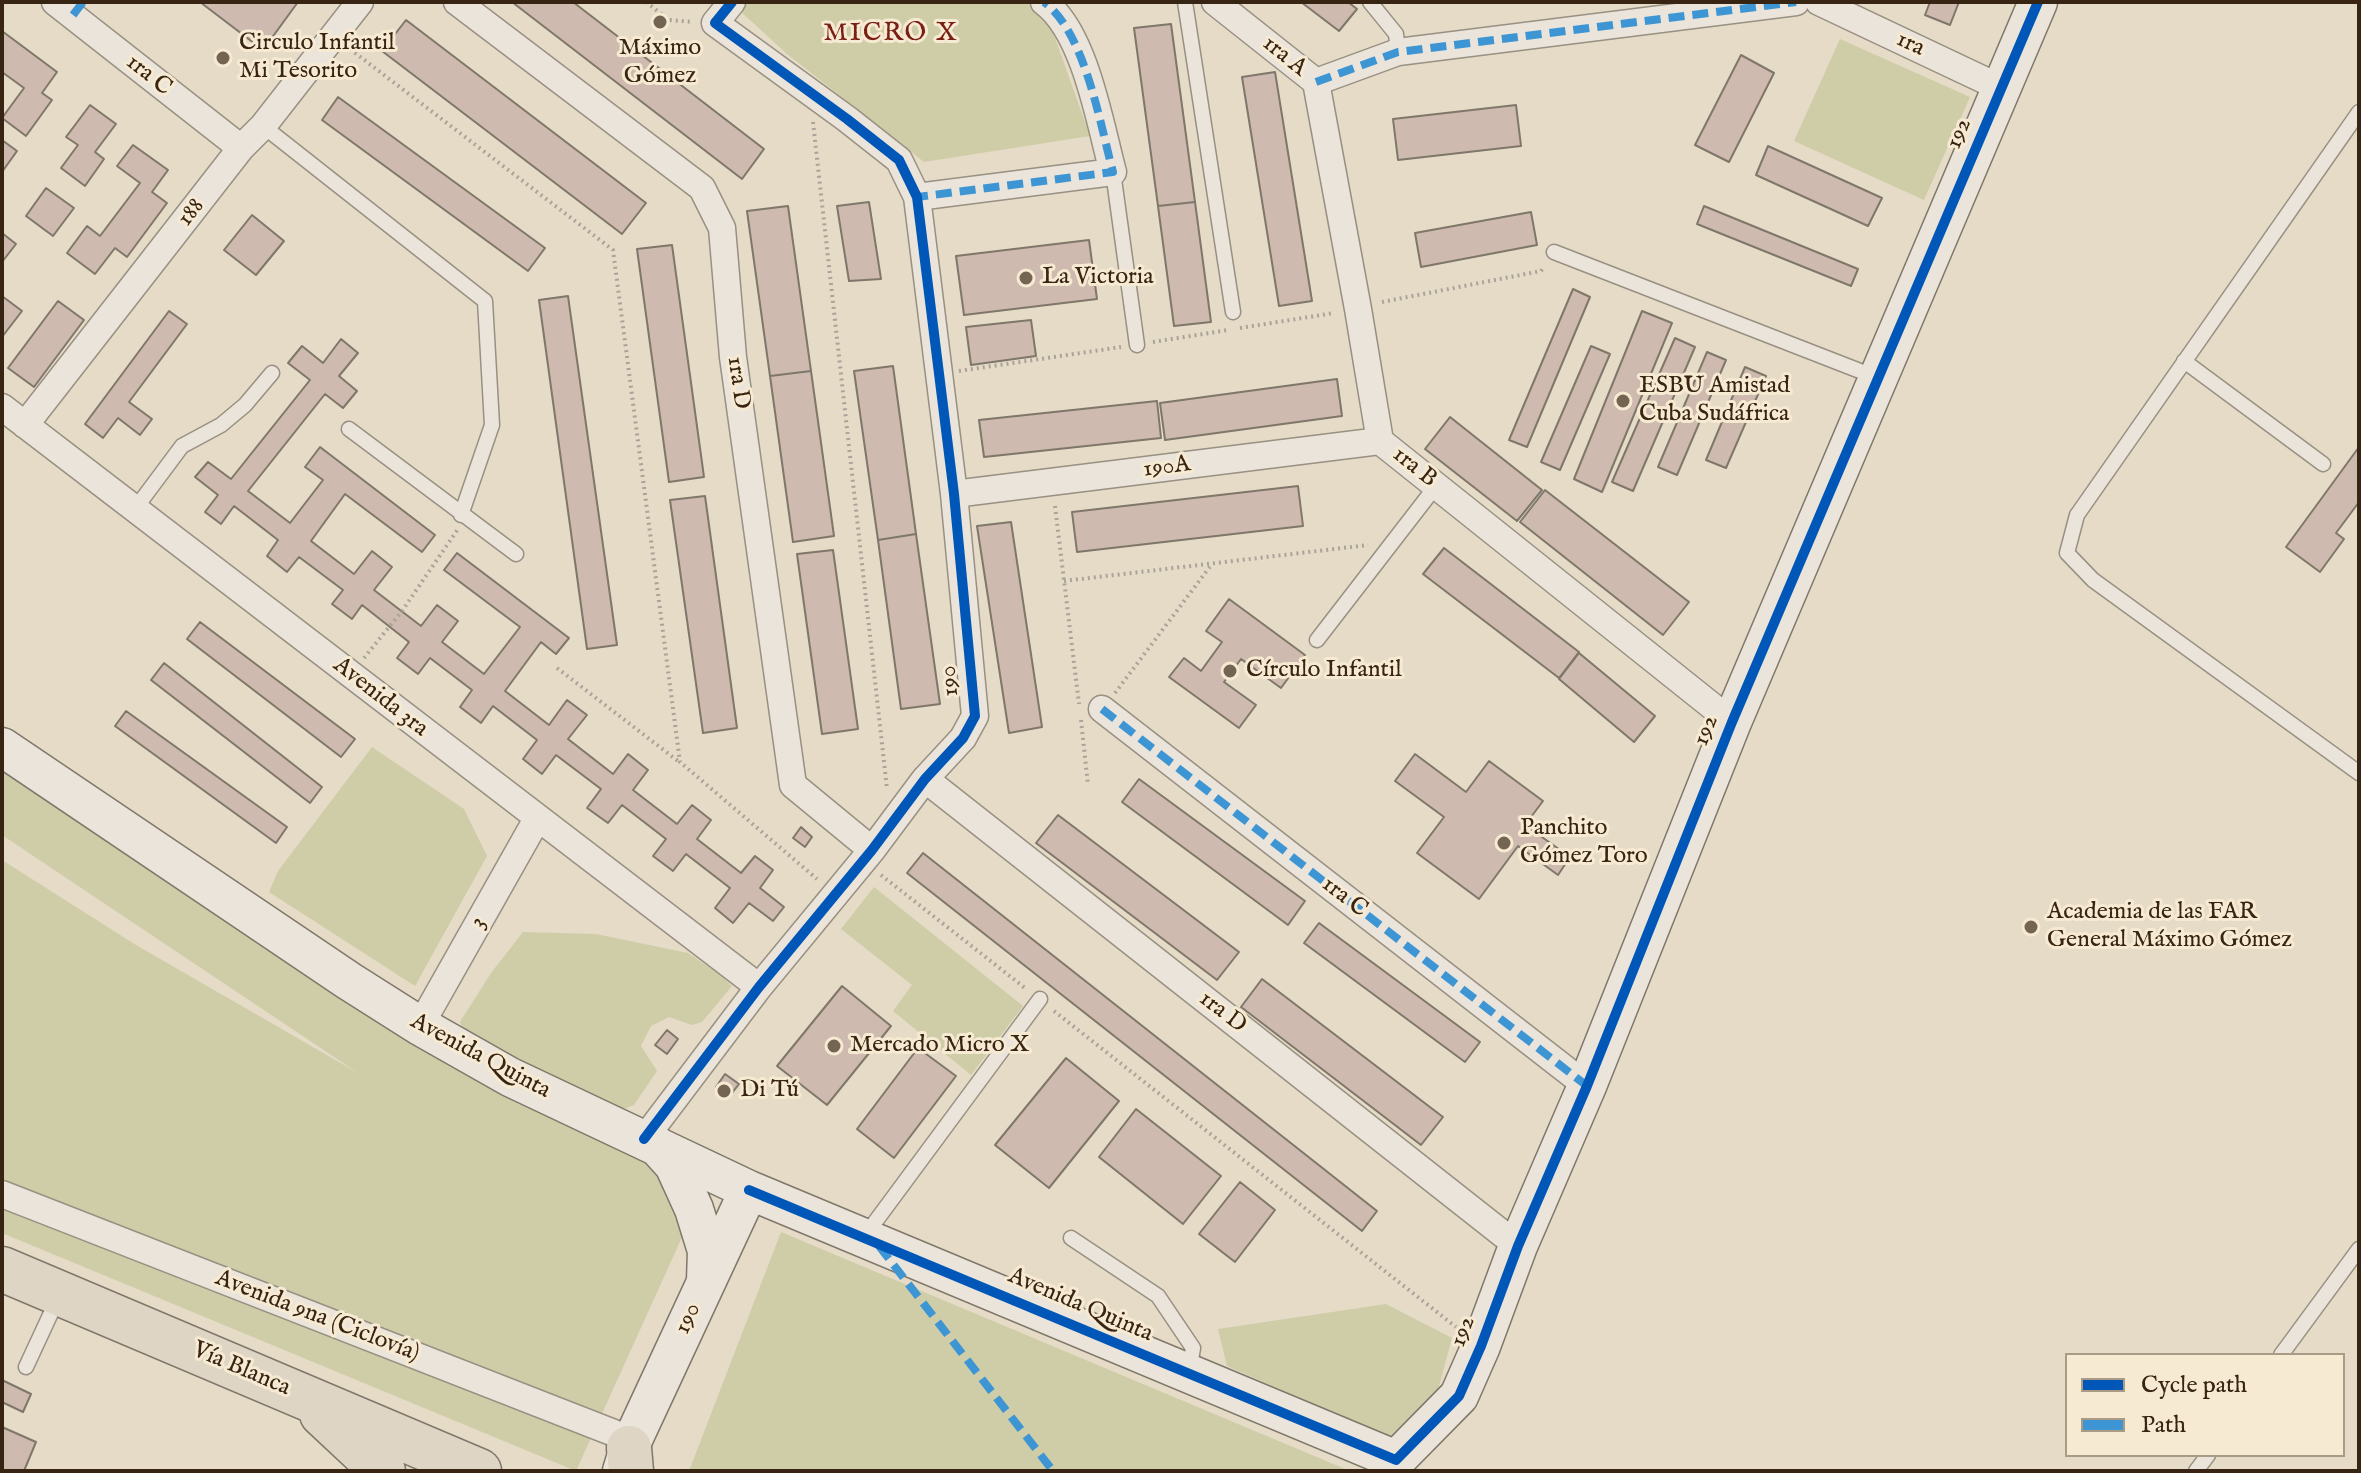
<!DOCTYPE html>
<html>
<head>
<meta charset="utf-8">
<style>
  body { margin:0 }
  #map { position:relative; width:2361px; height:1473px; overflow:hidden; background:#e6dbc6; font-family:"IM FELL English",serif }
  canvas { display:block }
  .frame { position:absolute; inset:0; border:4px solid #372413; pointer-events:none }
  .legend { position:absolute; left:2065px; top:1353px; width:280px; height:104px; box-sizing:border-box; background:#f7ead2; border:2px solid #aa9b86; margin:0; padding:10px 14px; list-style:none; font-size:24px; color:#372413 }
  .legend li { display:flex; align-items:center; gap:16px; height:40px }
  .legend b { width:40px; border:2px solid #aa9b86 }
</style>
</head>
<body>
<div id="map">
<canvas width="2361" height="1473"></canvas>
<div class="frame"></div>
<ul class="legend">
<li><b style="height:10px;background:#0057b8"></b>Cycle path</li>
<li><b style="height:10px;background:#3e95d3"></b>Path</li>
</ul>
</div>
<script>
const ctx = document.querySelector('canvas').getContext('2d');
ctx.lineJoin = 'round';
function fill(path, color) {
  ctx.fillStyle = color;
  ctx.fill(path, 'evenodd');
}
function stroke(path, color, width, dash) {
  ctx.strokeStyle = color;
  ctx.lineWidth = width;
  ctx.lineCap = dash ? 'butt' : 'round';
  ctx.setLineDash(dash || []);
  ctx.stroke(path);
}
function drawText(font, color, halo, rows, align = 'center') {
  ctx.font = font + ' "IM FELL English",serif';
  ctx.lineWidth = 6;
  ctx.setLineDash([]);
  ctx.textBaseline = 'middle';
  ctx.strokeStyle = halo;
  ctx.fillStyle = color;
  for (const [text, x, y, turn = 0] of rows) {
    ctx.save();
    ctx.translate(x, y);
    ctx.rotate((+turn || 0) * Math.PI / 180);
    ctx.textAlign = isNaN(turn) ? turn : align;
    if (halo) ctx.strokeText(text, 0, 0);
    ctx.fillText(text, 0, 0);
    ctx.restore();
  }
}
fill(new Path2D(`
  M745,2H1026L1048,18L1090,136L924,162L787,54L739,10Z
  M1840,39L1970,97L1924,200L1794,141Z
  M372,747L464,809L487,856L415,986L269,892L278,871Z
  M2,767L455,1067L652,1166L683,1235L576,1471L2,1233V860L136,945L358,1073L2,835Z
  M874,887L1023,1006L971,1075L893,1011L912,985L841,929Z
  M523,932L596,934L688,953L719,974L732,986L702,1022L692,1025L669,1017L651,1026L641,1046L657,1071L634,1105L618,1111L466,1038L460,1022L491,973Z
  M781,1232L1350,1471H689Z
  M1386,1304L1452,1338L1438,1390L1389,1437L1227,1366L1218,1329Z`), '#cecda8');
const building = new Path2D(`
  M200,2H298L263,50Z
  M512,2H573L764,149L742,179Z
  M1301,2H1348L1357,9L1339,31Z
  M1930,2H1959L1950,25L1925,15Z
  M406,20L646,203L622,234L382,51Z
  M1171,24L1195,202L1158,206L1134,28Z
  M2,31L57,72L42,93L52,100L26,136L2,118L24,88L2,72Z
  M1741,55L1774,73L1729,162L1695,145Z
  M1275,72L1312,301L1279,306L1242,77Z
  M338,97L545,248L528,271L322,120Z
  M90,105L116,124L95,152L104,159L85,186L61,168L78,145L66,137Z
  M1516,105L1521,146L1398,160L1393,119Z
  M2,140L17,151L2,172Z
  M133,145L168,170L152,192L167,203L127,257L115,248L95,274L67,253L87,226L100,236L140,183L117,166Z
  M1768,146L1882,198L1868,226L1756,175Z
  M46,188L74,208L53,236L26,216Z
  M869,202L881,279L849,281L837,206Z
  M1195,202L1211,322L1174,326L1158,206Z
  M788,206L811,371L770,376L747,211Z
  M1704,206L1858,269L1851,286L1697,224Z
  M1531,212L1537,245L1421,267L1415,233Z
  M252,215L284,241L256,275L224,250Z
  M2,233L16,244L2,262Z
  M1089,240L1097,299L964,315L956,256Z
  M672,245L704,477L669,482L637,249Z
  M1573,289L1590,297L1527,447L1509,440Z
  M2,296L22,311L2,337Z
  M568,296L617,645L587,649L539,300Z
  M58,301L84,320L34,387L8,368Z
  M169,311L187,324L129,402L152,419L140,435L118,418L103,438L85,424Z
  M1642,311L1672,323L1602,492L1574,479Z
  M1031,320L1036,356L971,365L966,327Z
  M1675,338L1695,347L1633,491L1612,482Z
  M341,339L358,353L339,376L357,391L343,408L325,394L248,491L290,523L323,480L305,467L320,447L435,535L422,552L345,494L311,541L354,574L372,551L392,567L374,590L421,626L437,605L458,621L442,642L484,674L520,627L444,570L457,553L569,638L556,654L541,642L505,691L549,725L567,700L587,715L568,739L613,774L628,754L648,770L633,790L677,824L692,805L711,820L697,839L741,873L755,856L773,870L760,888L784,907L773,921L749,903L733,923L715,908L730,888L686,854L673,871L653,856L666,839L622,805L608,823L587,808L601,789L556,755L542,774L523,759L537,740L493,706L481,723L460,707L472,690L430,658L418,674L397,658L409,642L362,605L352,619L332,604L343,590L299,557L287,572L267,556L278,540L234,506L221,524L205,512L218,495L195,477L208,462L231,479L310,380L288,363L302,346L323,363Z
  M1591,346L1610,354L1560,470L1541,462Z
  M1707,352L1726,360L1677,475L1658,467Z
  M893,366L916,534L878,540L854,371Z
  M1745,367L1766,376L1726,468L1706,460Z
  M811,371L834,536L793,542L770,376Z
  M1337,379L1342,416L1165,440L1160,403Z
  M1157,401L1161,438L984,457L979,420Z
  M1450,417L1542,490L1517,521L1425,449Z
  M2359,447V502L2336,533L2344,539L2320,572L2286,547Z
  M1298,486L1303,526L1077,552L1072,512Z
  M1545,490L1689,602L1663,635L1520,522Z
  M705,496L737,728L703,733L670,500Z
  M1011,522L1042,727L1009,733L977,526Z
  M916,534L940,704L901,709L878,540Z
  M1444,548L1579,652L1559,678L1423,574Z
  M833,550L858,729L822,734L797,554Z
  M1229,599L1305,655L1281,688L1241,659L1224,682L1256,705L1239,728L1169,677L1184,658L1201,671L1222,642L1206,631Z
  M200,622L355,739L341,757L187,639Z
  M1579,653L1655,716L1634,742L1559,679Z
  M164,663L322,787L310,803L151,680Z
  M126,711L287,827L276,843L115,726Z
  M1415,754L1466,792L1489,761L1543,801L1525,825L1570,857L1558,875L1518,846L1479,899L1417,853L1444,817L1395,781Z
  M1139,779L1305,901L1288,925L1122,802Z
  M1058,815L1239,952L1217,980L1036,843Z
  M801,827L812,837L805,847L793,838Z
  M923,853L1377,1211L1362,1231L907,873Z
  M1319,923L1480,1042L1465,1062L1304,943Z
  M1262,979L1443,1117L1421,1145L1241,1007Z
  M842,986L891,1026L827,1105L777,1066Z
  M667,1030L678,1039L667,1054L655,1045Z
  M918,1048L956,1076L894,1158L857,1129Z
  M1066,1058L1119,1101L1049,1188L995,1145Z
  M725,1074L739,1084L729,1097L716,1087Z
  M1136,1109L1221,1176L1183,1224L1099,1157Z
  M1240,1182L1275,1210L1235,1262L1199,1234Z
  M2,1380L31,1394L23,1412L2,1402Z
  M2,1427L36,1442L24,1471H2Z`);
fill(building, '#cebaaf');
stroke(building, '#7f776a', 2);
const lane = new Path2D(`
  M1185,2L1233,312
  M1370,2L1396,34L1398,52
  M2359,112L2077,515L2067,553L2093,580L2359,773
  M263,126L485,301L492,425L461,515
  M1113,172L1137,345
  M1554,252L1878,378
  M2184,361L2323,464
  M349,429L516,554
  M135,509L182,446L221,425L245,405L272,373
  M1317,640L1436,486
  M864,1237L1040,999
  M1071,1238L1158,1296L1193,1348L1189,1372
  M2281,1355L2359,1249
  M26,1367L58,1298
  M2196,1471L2208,1455`);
const street = new Path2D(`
  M55,2L241,148
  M457,2L702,188L722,228L733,357L793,785L872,850
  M1215,2L1316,82
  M1819,2L2001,88
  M1316,82L1358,309L1380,441L1732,722
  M1316,82L1398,52L1796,2
  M917,197L1113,172C1100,124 1085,32 1044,2
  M2,407L759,987
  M25,425L241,148L263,126L360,2
  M954,494L1380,441
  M1102,709L1587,1086
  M925,779L1518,1246
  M420,1026L537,819
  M644,1139L759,987L872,850L925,779L963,738L975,716L954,494L917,197L899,160L847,119L715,23L732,2
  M2,1194L632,1440`);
const secondary = new Path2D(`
  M2,747L349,981L420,1026L510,1077L749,1190L1396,1460L1459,1396L1481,1346L1518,1246L1587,1086L1732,722L2038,2
  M656,1145L674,1165L694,1209L707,1251L706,1281
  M622,1471L629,1448L749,1190`);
const highway = new Path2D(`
  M2,1269L479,1471
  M322,1414L383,1471
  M629,1448L631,1471`);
stroke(lane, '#989082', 17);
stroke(street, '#989082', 29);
stroke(secondary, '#7f776a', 41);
stroke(highway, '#7f776a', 47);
stroke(new Path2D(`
  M646,2L669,20L693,22
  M350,49L613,250L680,762L817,879
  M813,122L887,789
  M1382,302L1541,271L1544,267
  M1240,328L1334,313
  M1153,342L1228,330
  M959,371L1121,347
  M1055,506L1079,704
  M1064,581L1368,545
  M364,658L402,611L458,529
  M557,668L678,761
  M1115,693L1212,564
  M1081,720L1088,785
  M881,875L1025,988
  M1054,1011L1456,1327`), '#a9a39a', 4, [2, 4]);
stroke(lane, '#eae4da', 14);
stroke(street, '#eae4da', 26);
stroke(secondary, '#eae4da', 38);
stroke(highway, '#ded5c5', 44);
stroke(new Path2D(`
  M73,15L83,2
  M1316,82L1398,52L1796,2
  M914,193L917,197L1113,172C1100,124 1085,32 1044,2
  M1102,709L1587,1086
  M879,1246L1053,1471`), '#3e95d3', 8, [16, 8]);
stroke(new Path2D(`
  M644,1139L759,987L872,850L925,779L963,738L975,716L954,494L917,197L899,160L847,119L715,23L732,2
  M749,1190L1396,1460L1459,1396L1481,1346L1518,1246L1587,1086L1732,722L2038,2`), '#0057b8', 10);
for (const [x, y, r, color] of [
  [660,22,8,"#746452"],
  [223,58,8,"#746452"],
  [1026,278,8,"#746452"],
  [1623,401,8,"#746452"],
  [1230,671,8,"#746452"],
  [1504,843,8,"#746452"],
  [2031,927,8,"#746452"],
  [834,1046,8,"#746452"],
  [724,1091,8,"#746452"]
]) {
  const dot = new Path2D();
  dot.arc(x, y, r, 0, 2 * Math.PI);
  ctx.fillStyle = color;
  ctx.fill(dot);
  stroke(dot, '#f7ead2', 3);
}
drawText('24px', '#372413', '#f7ead2', [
  ["Circulo Infantil",239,44],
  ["Mi Tesorito",239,72],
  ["Máximo",660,49,"center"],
  ["Gómez",660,77,"center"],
  ["La Victoria",1042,278],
  ["ESBU Amistad",1639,387],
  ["Cuba Sudáfrica",1639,415],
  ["Círculo Infantil",1246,671],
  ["Panchito",1520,829],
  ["Gómez Toro",1520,857],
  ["Academia de las FAR",2047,913],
  ["General Máximo Gómez",2047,941],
  ["Mercado Micro X",850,1046],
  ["Di Tú",740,1091]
], 'left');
drawText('24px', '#372413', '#f7ead2', [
  ["1ra",1910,45,25],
  ["1ra A",1284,57,39],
  ["1ra C",148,76,39],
  ["192",1960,134,-67],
  ["188",192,213,-52],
  ["1ra D",737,383,82],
  ["190A",1167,468,-7],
  ["1ra B",1414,468,39],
  ["190",951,681,-95],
  ["Avenida 3ra",380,698,38],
  ["192",1707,731,-68],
  ["1ra C",1344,898,38],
  ["3",479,923,-60],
  ["1ra D",1222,1013,38],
  ["Avenida Quinta",480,1057,28],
  ["Avenida Quinta",1080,1306,23],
  ["Avenida 9na (Ciclovía)",317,1317,21],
  ["190",689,1319,-65],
  ["192",1464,1332,-69],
  ["Vía Blanca",241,1370,23]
]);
ctx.letterSpacing = '2px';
drawText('26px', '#7a1f14', '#f7ead2', [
  ["MICRO X",891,35]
]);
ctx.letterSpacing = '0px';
</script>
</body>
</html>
